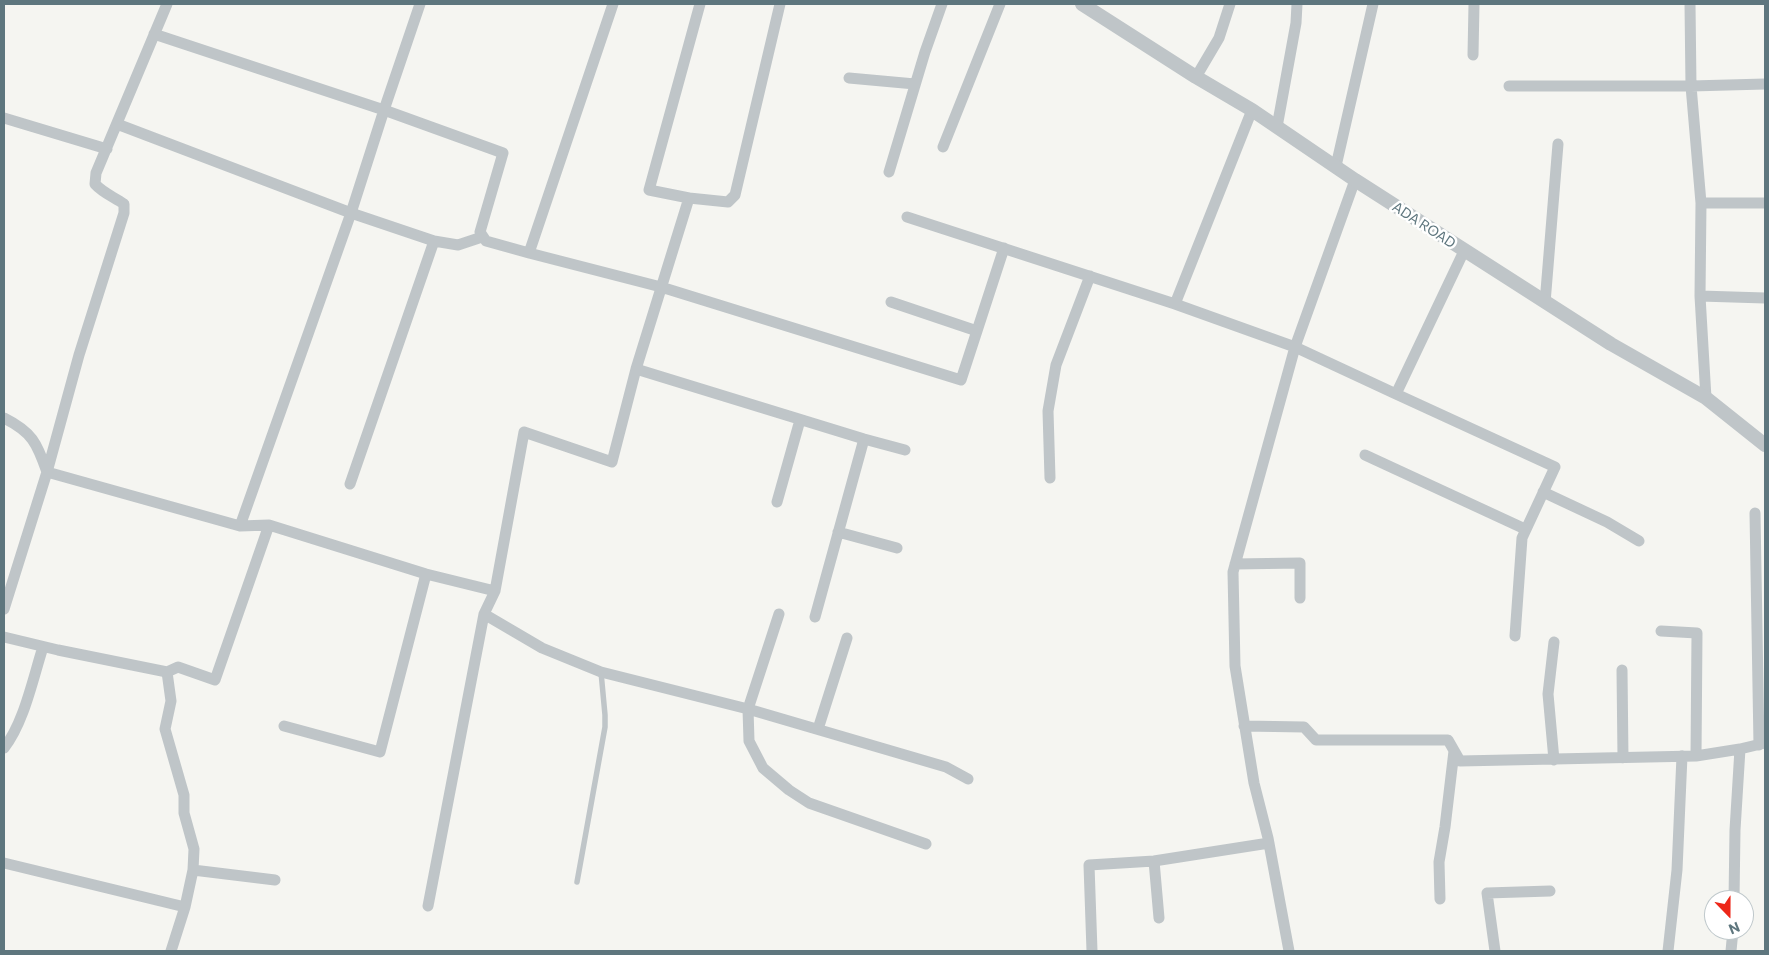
<!DOCTYPE html>
<html>
<head>
<meta charset="utf-8">
<style>
  body { margin:0 }
  #map { position:relative; width:1769px; height:955px; overflow:hidden; background:#f5f5f1; font-family:Commissioner,sans-serif }
  canvas { display:block }
  .frame { position:absolute; inset:0; border:5px solid #5e767e; pointer-events:none }
  .north { position:absolute; left:1704px; top:890px; width:50px; height:50px; box-sizing:border-box; background:#fff; border:1px solid #bfc8cb; border-radius:50%; rotate:158deg; font-size:14px; font-weight:700; line-height:20px; text-align:center; color:#5e767e }
  .north::after { content:''; display:block; margin:auto; width:18px; height:22px; background:#ed2719; clip-path:polygon(50% 0,100% 100%,50% 72%,0 100%) }
</style>
</head>
<body>
<div id="map">
<canvas width="1769" height="955"></canvas>
<div class="frame"></div>
<div class="north">N</div>
</div>
<script>
const ctx = document.querySelector('canvas').getContext('2d');
ctx.lineJoin = 'round';
function stroke(path, color, width, dash) {
  ctx.strokeStyle = color;
  ctx.lineWidth = width;
  ctx.lineCap = dash ? 'butt' : 'round';
  ctx.setLineDash(dash || []);
  ctx.stroke(path);
}
function drawText(font, color, halo, rows, align = 'center') {
  ctx.font = font + ' Commissioner,sans-serif';
  ctx.lineWidth = 5;
  ctx.setLineDash([]);
  ctx.textBaseline = 'middle';
  ctx.strokeStyle = halo;
  ctx.fillStyle = color;
  for (const [text, x, y, turn = 0] of rows) {
    ctx.save();
    ctx.translate(x, y);
    ctx.rotate((+turn || 0) * Math.PI / 180);
    ctx.textAlign = isNaN(turn) ? turn : align;
    if (halo) ctx.strokeText(text, 0, 0);
    ctx.fillText(text, 0, 0);
    ctx.restore();
  }
}
stroke(new Path2D(`
  M577,882L605,727V715L601,672`), '#bfc5c8', 5.5);
stroke(new Path2D(`
  M613,4L529,253L661,287L961,380L1004,248
  M1690,4L1691,86L1701,203L1700,296L1706,398
  M154,34L384,110L503,153L480,232L486,241L529,253
  M1473,55L1474,4
  M1196,77L1219,38L1230,4
  M849,78L915,84
  M1509,86H1691L1765,84
  M4,118L107,149
  M117,124L351,213L434,241L458,245L482,237
  M1277,127L1296,23L1297,4
  M943,147L1000,4
  M1336,166L1373,4
  M889,172L925,52L942,4
  M689,198L649,190L700,4
  M1701,203H1765
  M907,217L1175,304L1295,347L1396,394L1464,251
  M1700,296L1765,298
  M891,302L977,331
  M1545,303L1558,144
  M1175,304L1252,110
  M636,369L864,439L905,450
  M1396,394L1555,467L1522,538L1515,636
  M4,418C32,432 37,443 47,472L240,526L269,525L426,574L495,591L524,432L612,462L636,369L689,198L728,202L735,195L780,4
  M1365,455L1525,529
  M1050,478L1048,411L1056,365L1090,276
  M350,484L434,241
  M1543,492L1607,522L1639,541
  M777,502L800,420
  M1755,513L1759,745
  M240,526L351,213L384,110L420,4
  M838,532L897,548
  M1235,564L1300,563V598
  M4,609L47,472L79,355L124,213V204C114,197 103,193 95,184L96,173L167,4
  M484,614L542,648L601,672L748,709L749,741L763,768L789,790L809,803L926,844
  M779,614L748,709L946,767L968,779
  M815,617L864,439
  M1661,631L1697,633L1696,756
  M4,637L58,650L167,672
  M1622,670L1623,758
  M284,726L380,752L426,574
  M1244,726L1304,727L1316,740H1448L1460,761L1696,756L1740,749L1765,743
  M818,729L847,638
  M4,748C24,723 33,678 43,647
  M1554,760L1548,694L1554,642
  M1154,861L1159,918
  M4,863L185,907
  M193,870L275,880
  M1440,899L1439,862L1445,827L1454,751
  M1734,900L1735,830L1740,749
  M428,906L484,614L495,591
  M171,951L185,907L193,870L194,849L184,813V795L165,729L171,701L167,672L178,667L215,680L269,525
  M1092,951L1089,865L1154,861L1269,843
  M1289,951L1268,838L1254,783L1235,666L1233,572L1295,347L1355,180
  M1495,951L1487,893L1550,891
  M1668,951L1677,870L1682,756
  M1731,951L1733,930`), '#bfc5c8', 11);
stroke(new Path2D(`
  M1082,4L1196,77L1252,110L1355,180L1611,344L1706,398L1765,445`), '#bfc5c8', 14);
drawText('14px', '#5e767e', '#fff', [
  ["ADA ROAD",1424,225,33]
]);
</script>
</body>
</html>
